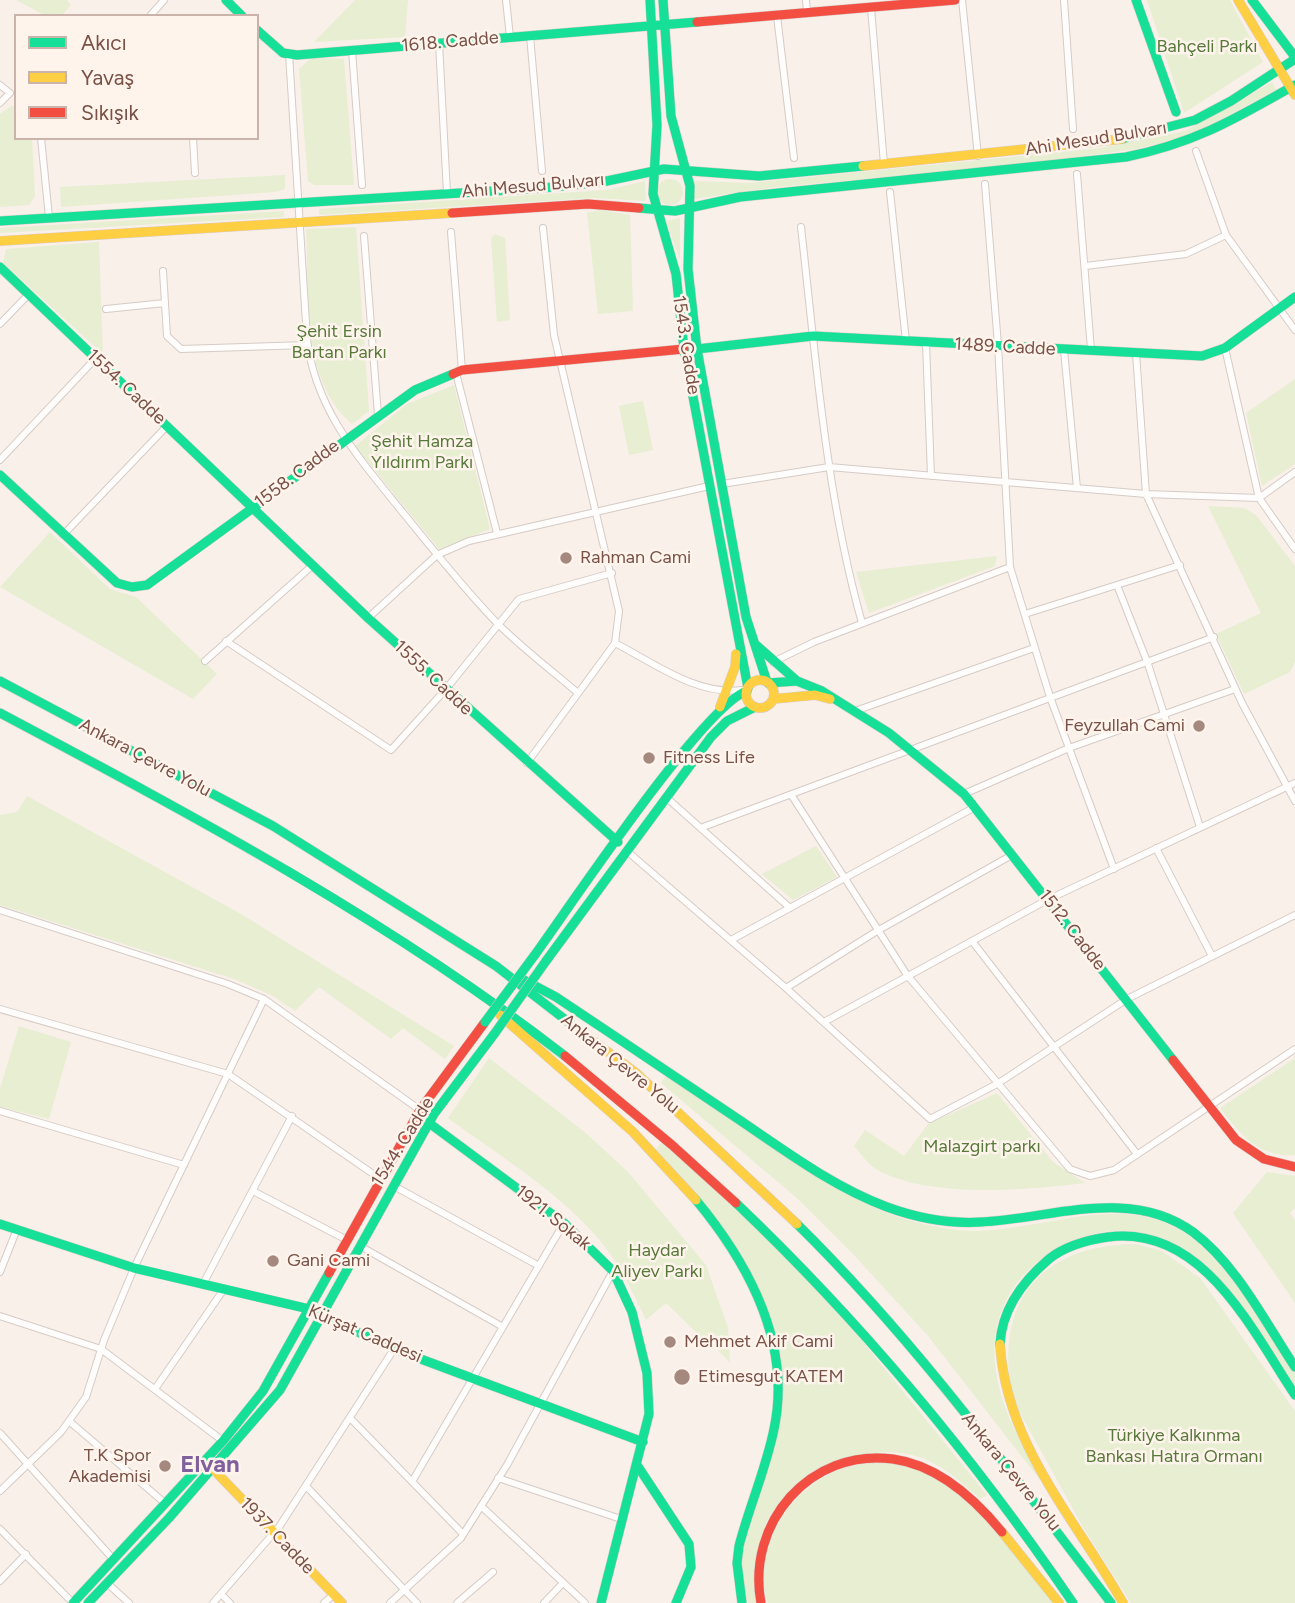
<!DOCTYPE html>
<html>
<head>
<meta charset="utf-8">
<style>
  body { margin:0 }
  #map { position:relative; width:1295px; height:1603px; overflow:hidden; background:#f8f0e9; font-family:Figtree,sans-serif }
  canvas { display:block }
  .legend { position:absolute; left:14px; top:14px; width:245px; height:126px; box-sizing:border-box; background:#fff4ec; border:2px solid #c9b3aa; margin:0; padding:9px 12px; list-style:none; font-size:21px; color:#795146 }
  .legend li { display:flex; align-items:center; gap:14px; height:35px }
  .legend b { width:35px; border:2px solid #c9b3aa }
</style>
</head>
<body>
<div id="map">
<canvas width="1295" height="1603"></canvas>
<ul class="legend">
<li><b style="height:9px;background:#16e098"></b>Akıcı</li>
<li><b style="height:9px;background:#ffcf43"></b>Yavaş</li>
<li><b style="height:9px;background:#f24e42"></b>Sıkışık</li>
</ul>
</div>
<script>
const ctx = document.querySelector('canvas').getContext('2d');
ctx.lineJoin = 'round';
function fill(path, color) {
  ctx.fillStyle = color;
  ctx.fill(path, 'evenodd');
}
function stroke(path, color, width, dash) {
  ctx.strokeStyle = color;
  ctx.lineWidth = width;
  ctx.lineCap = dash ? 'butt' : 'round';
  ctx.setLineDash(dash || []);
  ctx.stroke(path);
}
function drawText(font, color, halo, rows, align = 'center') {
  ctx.font = font + ' Figtree,sans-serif';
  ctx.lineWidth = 5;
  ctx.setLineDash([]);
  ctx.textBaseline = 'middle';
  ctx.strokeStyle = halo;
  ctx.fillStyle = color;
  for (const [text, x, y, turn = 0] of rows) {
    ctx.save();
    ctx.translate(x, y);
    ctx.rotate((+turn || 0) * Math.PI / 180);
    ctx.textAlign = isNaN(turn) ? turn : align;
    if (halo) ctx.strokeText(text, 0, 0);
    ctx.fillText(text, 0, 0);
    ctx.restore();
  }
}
fill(new Path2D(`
  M16,0H67L71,5L61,16H46Z
  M355,0H408L405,37L314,42Z
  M1147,0H1230L1263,62L1184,113Z
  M311,58L344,59L354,185H314L308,181L299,69Z
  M1272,82L1276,90L1189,136L1136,149L1036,163L768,188L694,199L693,181L750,183L1101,148L1185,131Z
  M11,106H16V138H32L35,196L29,205L0,207V114Z
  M285,175V189L275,192L61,207L60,187Z
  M657 192a13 13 0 1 1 26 0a13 13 0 1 1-26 0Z
  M645,181L646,201L595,198L319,215V209L606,190Z
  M600,210L630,215L633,311L598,314L587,213Z
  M284,211V217L0,233V228Z
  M680,218V260L666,221Z
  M356,227L369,411L352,424C299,378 310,293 306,229Z
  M495,234L505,238L510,320L497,322L491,238Z
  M99,242L103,354L3,263L6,249Z
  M1295,379V464L1262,486L1246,413Z
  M454,385L490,529L439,549L355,446L407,404Z
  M643,401L653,450L629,455L619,406Z
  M1208,506L1244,508L1256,515L1295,566V662L1290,672L1244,694L1216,634L1261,613Z
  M50,532L110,589L136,597L217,674L193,699L0,587Z
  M997,556L995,566L869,613L856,572Z
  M27,796L241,914L454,1046L445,1059L403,1028L391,1039L319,987L295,1011L273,996L237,980L0,905V815L17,812Z
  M816,846L837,877L793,900L762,874Z
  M19,1026L71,1042L49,1119L0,1107V1088Z
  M489,1058L587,1134L628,1172L706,1265L728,1328L730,1363L705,1336L702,1338L666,1303L646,1320C636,1299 626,1277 613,1258C577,1203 501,1157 448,1118Z
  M1295,1058V1155C1259,1158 1240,1134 1220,1108Z
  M666,1076C708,1103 749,1130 791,1157C828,1181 865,1208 908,1220C929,1226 954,1231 976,1231C1056,1229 1136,1184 1204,1248C1241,1283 1267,1331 1295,1373V1392C1278,1367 1261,1342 1244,1317C1236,1306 1229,1292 1220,1282C1207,1270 1175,1246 1159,1239C1130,1225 1095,1230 1067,1244C1000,1276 981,1336 1004,1404C1013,1432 1031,1459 1044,1485L928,1336L853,1254L798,1199L661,1083Z
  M997,1093L1053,1162L1085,1183C1028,1190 927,1199 876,1169C868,1164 861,1154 854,1146L865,1130L904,1156L928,1124Z
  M662,1142L744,1217L837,1310L987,1495L980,1499C960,1481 936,1459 908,1454C852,1444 776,1480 761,1538C756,1557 760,1583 760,1603H748C732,1560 751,1514 764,1473C768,1460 774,1446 777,1432C800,1316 730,1228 656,1149Z
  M1267,1172L1295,1176V1208L1290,1213L1295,1220V1303L1233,1213Z
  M1136,1244L1162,1251L1200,1278L1295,1411V1603H1131L1084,1529L1014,1402C992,1307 1036,1245 1136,1244Z
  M880,1461L921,1467L967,1498L1054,1603H768C751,1546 793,1482 848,1467C859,1464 870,1463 880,1461Z`), '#e7eed2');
const street = new Path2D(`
  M506,0L510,37
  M806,0L807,13
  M962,0L978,156
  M1064,0L1073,129
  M871,8L884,164
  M150,16L164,0
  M777,16L794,158
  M530,36L542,171
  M439,43L447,193
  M352,50L362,185
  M289,54L307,339C315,408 357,456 400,509C431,547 462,587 497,623C522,648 551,670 578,693
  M0,85L10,93
  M0,103L10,93
  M41,138L49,217
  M193,138L195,173
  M1196,151L1226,235L1295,330
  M1077,174L1091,350
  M985,184L998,345L1010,567L1050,697L1114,869
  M890,192L906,341
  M801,227C816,360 826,495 862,623
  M451,232L462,370
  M364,236L378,415
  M1085,266L1186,254L1226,235
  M163,271L167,336L181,349L307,345
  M106,309L165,303
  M0,324L28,295
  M926,343L931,476
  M1225,348L1259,498L1295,549
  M1064,350L1077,488
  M1136,353L1146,494L1242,703L1295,801
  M456,373L497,533
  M0,460L96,358
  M722,484L829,467L1146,494L1259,498L1295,472
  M63,535L167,426
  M1117,585L1148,664L1200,827
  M1025,614L1180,565
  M368,618L437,555L469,541L709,486
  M226,641L391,750L446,689L519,599L612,573
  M615,643C654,663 697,696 742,690
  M205,661L313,565
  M773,662L814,642L1010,567
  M855,711L1034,648
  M527,763L615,643L619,611L554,335L543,228
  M964,794L1069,748L1235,689
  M792,796L907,975L1070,1169L1090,1176L1114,1170L1295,1049
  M667,798L790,908
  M703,827L1214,637
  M1156,848L1212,956
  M628,852L786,988L930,1119L997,1084L1127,999L1295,915
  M0,910L228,984L264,999L420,1110
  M731,940L975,807
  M972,941L1137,1154
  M786,988L877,931L1012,855
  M0,1009L228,1074L379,1178
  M824,1022L1047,900L1295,783
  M0,1111L184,1165
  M394,1186L539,1266
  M253,1191L345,1239
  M360,1246L503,1327
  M0,1272L17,1229
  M203,1284L292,1116
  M0,1316L101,1349L223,1441
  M155,1389L224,1289
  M350,1418L463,1534
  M69,1421L166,1504
  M0,1433L114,1560
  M498,1478L621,1519
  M413,1480L564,1223
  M306,1486L417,1603
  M0,1491L61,1432L86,1397L104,1340L134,1268L264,999
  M481,1506L585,1603
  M0,1529L73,1603
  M0,1581L26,1554
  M108,1584L129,1603
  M221,1594L230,1603
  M213,1603L279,1527L394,1349
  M324,1603L334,1594
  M390,1603L461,1538L507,1465L613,1271
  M457,1603L493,1572
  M544,1603L563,1583`);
const fast = new Path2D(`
  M226,0L242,16
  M650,0L657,125L653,194L676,274L684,349L748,688
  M663,0L671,116L690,186L688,269L697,349L746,617L767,682
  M1136,0L1176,112
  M1252,0L1295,57
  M257,30L283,53L297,55L697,22
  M1122,139L1195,120L1231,101L1295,59
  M639,208L675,211L740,197L1126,157C1195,143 1235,119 1295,85
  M0,221L543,188L602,182L664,169L759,176L863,166
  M0,267L368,618L618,842
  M697,349L813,336L1202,356L1225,348L1295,297
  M0,475L117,583L132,587L147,585L415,390L453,374
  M756,645L797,681
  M0,681L273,826L496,966L580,1031
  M768,683L797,681L822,691L889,733L964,794L1173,1060
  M0,713C196,817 389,920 565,1056
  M534,956C569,908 703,706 747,691
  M546,961L711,737L727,721L755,707
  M522,979L556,997C618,1038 680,1080 741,1121C788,1153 834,1187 887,1207C917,1218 949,1224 981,1222C1050,1219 1130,1186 1193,1232C1237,1265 1265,1322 1295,1367
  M429,1123L564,1223L613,1271L632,1312L647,1373L649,1414L601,1603
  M696,1200C749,1264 792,1344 774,1429C766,1469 749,1507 739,1546L737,1563L742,1603
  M736,1203C862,1323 975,1459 1073,1603
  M0,1224L134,1268L309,1309L394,1349L643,1442
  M797,1224C914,1339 1012,1473 1111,1603
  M1000,1344C1002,1308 1023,1281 1049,1259C1065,1246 1087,1240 1108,1237C1203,1225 1251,1329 1295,1395
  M637,1465L689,1544L691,1567L676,1603
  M73,1603L223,1441L263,1391L329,1273
  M88,1603L169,1518L280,1390L434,1114L495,1033`);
const slow = new Path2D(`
  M1238,0L1295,95
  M863,166L1122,139
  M0,241L452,213
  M746 694a14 14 0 1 1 28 0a14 14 0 1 1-28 0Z
  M773,699L815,695L830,699
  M720,707L735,667L736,654
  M500,1015L633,1132L696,1200
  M580,1031L636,1073L797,1224
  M1000,1344C1006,1445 1075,1518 1123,1603
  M213,1469L342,1603
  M1002,1532L1059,1603`);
const jam = new Path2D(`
  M697,22L955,0
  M452,213L588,204L639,208
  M453,374L462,370L684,349
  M565,1056L672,1145L736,1203
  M1173,1060L1236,1140L1264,1159L1295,1167
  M329,1273L420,1110L485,1022
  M761,1603C746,1523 810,1448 893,1459C937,1465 975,1499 1002,1532`);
stroke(street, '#d6cbc6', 8);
stroke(fast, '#d9ccc7', 10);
stroke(slow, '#d9ccc7', 10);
stroke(jam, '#d9ccc7', 10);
stroke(street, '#fefdfc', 6);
stroke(fast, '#16e098', 9);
stroke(slow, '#ffcf43', 9);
stroke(jam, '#f24e42', 9);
const fastBridge = new Path2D(`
  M485,1022L534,956
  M495,1033L546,961`);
stroke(fastBridge, '#d9ccc7', 10, []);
stroke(fastBridge, '#16e098', 9);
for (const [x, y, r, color] of [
  [566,558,7,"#a5897f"],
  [1199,726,7,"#a5897f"],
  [649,758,7,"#a5897f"],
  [273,1261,7,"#a5897f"],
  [670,1342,7,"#a5897f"],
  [682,1377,9,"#a5897f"],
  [165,1466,7,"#a5897f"]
]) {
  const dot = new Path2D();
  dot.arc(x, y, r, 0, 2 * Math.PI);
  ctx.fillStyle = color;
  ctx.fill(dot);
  stroke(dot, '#fff4ec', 2.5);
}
drawText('18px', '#795146', '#fff4ec', [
  ["1618. Cadde",450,42,-5],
  ["Ahi Mesud Bulvarı",1096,139,-9],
  ["Ahi Mesud Bulvarı",533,186,-5],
  ["1543. Cadde",686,345,81],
  ["1489. Cadde",1005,347,3],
  ["1554. Cadde",126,387,43],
  ["1558. Cadde",297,474,-37],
  ["1555. Cadde",433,678,43],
  ["Ankara Çevre Yolu",145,758,28],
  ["1512. Cadde",1072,930,52],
  ["Ankara Çevre Yolu",620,1064,39],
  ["1544. Cadde",403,1142,-58],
  ["1921. Sokak",553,1218,39],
  ["Kürşat Caddesi",365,1334,23],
  ["Ankara Çevre Yolu",1011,1472,51],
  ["1937. Cadde",277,1536,46]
]);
drawText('18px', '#577a3b', '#fff4ec', [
  ["Bahçeli Parkı",1207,47],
  ["Şehit Ersin",339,332],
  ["Bartan Parkı",339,353],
  ["Şehit Hamza",422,442],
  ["Yıldırım Parkı",422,463],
  ["Malazgirt parkı",982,1147],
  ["Haydar",657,1251],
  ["Aliyev Parkı",657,1272],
  ["Türkiye Kalkınma",1174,1436],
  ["Bankası Hatıra Ormanı",1174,1457]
]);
drawText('18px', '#795146', '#fff4ec', [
  ["Rahman Cami",580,558],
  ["Feyzullah Cami",1185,726,"right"],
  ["Fitness Life",663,758],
  ["Gani Cami",287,1261],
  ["Mehmet Akif Cami",684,1342],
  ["Etimesgut KATEM",698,1377],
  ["T.K Spor",151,1456,"right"],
  ["Akademisi",151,1477,"right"]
], 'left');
drawText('bold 24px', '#80619d', '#fff4ec', [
  ["Elvan",210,1465]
]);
</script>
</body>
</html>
